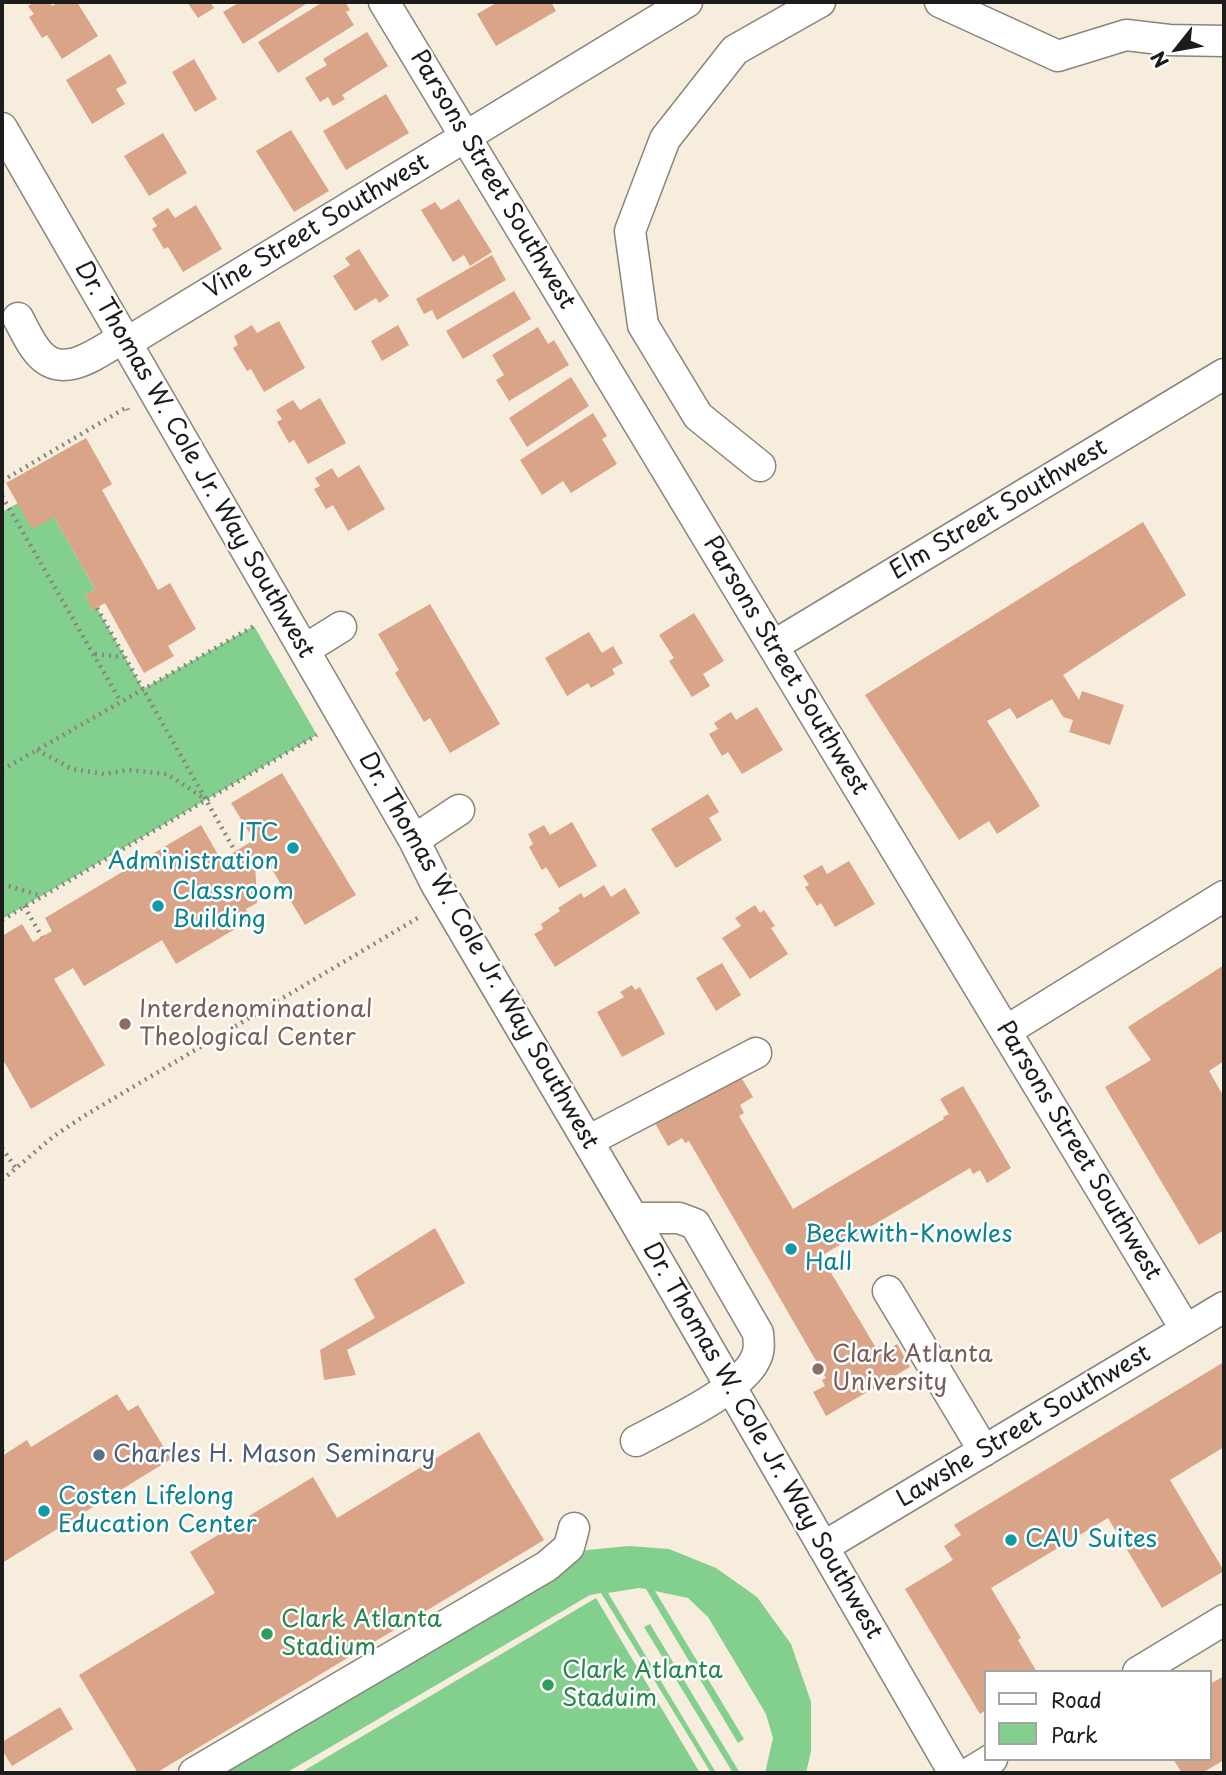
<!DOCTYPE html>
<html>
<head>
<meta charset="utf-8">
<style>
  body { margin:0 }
  #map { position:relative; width:1226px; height:1775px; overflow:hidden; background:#f7eddc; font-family:"Playpen Sans",sans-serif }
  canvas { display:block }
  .frame { position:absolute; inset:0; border:4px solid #1c1c1c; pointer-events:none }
  .legend { position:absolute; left:984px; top:1670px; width:228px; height:91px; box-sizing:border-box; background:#fff; border:2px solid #a4a4a4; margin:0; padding:9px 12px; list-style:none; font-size:21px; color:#1c1c1c }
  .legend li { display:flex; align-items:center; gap:14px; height:35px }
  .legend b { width:35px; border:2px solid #a4a4a4 }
  .north { position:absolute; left:1142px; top:14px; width:70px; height:70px; -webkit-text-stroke:5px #fff; paint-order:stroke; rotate:239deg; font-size:19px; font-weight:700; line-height:28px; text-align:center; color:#1c1c1c }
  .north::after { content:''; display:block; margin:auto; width:24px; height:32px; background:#1c1c1c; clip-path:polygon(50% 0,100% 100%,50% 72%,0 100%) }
</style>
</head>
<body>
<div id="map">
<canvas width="1226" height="1775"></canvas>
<div class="frame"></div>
<ul class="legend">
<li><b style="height:9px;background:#fff"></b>Road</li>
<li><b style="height:19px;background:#83cf8d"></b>Park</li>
</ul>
<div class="north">N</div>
</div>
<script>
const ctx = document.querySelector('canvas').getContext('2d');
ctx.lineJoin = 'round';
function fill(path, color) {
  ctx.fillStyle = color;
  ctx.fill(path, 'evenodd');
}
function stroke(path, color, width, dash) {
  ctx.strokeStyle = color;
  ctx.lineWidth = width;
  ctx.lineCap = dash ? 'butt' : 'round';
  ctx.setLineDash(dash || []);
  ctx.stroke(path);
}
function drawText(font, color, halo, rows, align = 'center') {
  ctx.font = font + ' "Playpen Sans",sans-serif';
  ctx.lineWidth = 5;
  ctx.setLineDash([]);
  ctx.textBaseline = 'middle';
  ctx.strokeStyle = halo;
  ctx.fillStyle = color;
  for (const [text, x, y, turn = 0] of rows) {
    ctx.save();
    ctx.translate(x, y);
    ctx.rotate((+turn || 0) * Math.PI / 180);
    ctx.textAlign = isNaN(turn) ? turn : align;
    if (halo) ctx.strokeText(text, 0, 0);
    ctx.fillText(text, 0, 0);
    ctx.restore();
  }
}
fill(new Path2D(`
  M18,503L54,517L95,589L85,595L93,609L97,608L143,689L254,626L317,735L2,919V512Z
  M629,1546L669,1549L716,1568L757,1597L791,1644L811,1702V1751L806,1773H765L773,1738L766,1714L708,1617L688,1598L655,1591L744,1739L738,1743L646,1589L639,1588L608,1593L715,1771L711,1773L601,1593L590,1595L286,1773H215L587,1550Z
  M596,1598L700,1773H300Z
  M650,1624L740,1773H733L644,1627Z`), '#83cf8d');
fill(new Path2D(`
  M35,2H49L52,6L59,2H77L98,36L62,59L47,35L42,38L29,17L34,14L28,6Z
  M187,2H210L214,8L198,18Z
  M240,2H309L243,44L223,12Z
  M323,2H345L350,10L346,12L354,25L278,73L258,42Z
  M498,2H551L556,11L496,46L477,14Z
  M367,32L388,66L342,95L345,99L333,106L328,97L320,102L305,78L327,65L323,59Z
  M110,54L127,83L116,89L125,104L92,124L66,80Z
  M194,59L217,99L195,112L172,72Z
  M386,94L409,133L346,170L323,131Z
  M291,130L329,191L294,212L256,151Z
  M163,133L187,173L149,196L124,156Z
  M459,199L492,252L470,266L464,255L453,262L421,210L435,202L441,210Z
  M196,205L222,249L183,272L168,247L164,249L152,229L157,226L152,218L168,208L175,218Z
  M359,249L389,296L379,303L376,298L355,311L333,276L350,265L345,258Z
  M492,255L506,280L437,320L432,310L424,314L416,299Z
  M514,291L531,319L463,359L446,331Z
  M279,321L305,368L264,392L251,369L247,371L233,348L238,345L234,336L252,325L257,333Z
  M398,325L409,345L382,361L371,341Z
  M538,327L548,344L554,340L569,365L509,401L496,380L504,375L492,355Z
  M571,377L589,406L527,447L509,418Z
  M320,398L346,443L308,464L294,440L289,443L277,422L282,419L276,410L293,400L300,410Z
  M593,413L607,436L602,439L617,464L571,493L563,481L542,495L520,460Z
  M86,438L112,484L102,490L158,590L170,583L196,629L168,646L174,656L144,673L105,603L93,610L85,595L95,589L54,517L32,529L6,483Z
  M359,465L385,509L348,531L333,505L326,509L314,489L320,486L315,478L332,468L338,478Z
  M1143,522L1186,595L1063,675L1079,700L1082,691L1124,705L1110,745L1069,732L1073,720L1063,717L1052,699L1017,719L1010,708L987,721L1040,806L997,834L989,821L959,840L865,695Z
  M430,604L500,724L450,753L430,718L424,722L395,673L399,670L378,634Z
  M694,613L724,661L703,674L710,686L692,697L669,661L674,658L659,635Z
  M589,632L602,653L613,646L623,663L612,669L615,674L591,688L588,683L567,696L545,658Z
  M757,707L783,750L742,774L728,752L722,756L709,734L718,729L714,723L731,712L736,720Z
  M282,773L356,895L305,925L264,856L255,861L257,903L246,909L252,919L176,964L162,940L84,986L73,968L54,979L105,1065L31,1109L2,1058V936L22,924L33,942L52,931L45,918L201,825L221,860L254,840L231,803Z
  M708,794L719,812L709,818L722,840L676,868L651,829Z
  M572,822L597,866L559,888L546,867L542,870L529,847L533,844L528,834L544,825L550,835Z
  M849,861L875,904L835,927L821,903L817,906L805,887L809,885L803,876L822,865L827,874Z
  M604,885L611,897L625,888L640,913L555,967L534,934L543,929L541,924L560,911L558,908L581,893L584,898Z
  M755,905L760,913L764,910L775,926L771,928L788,954L750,979L722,938L741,926L735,918Z
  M722,963L741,995L716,1011L696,978Z
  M1224,965V1061L1209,1071L1224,1097V1230L1199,1245L1105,1087L1151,1060L1128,1027Z
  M632,985L635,990L640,987L665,1034L622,1057L597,1012L624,997L620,992Z
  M739,1074L753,1097L740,1105L744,1113L739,1116L793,1209L944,1119L943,1117L949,1114L940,1099L963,1086L1011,1168L987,1183L980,1170L973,1174L970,1168L821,1256L876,1348L880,1346L883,1352L897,1344L910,1367L826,1416L813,1392L825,1386L822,1380L826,1378L689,1141L685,1143L682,1138L668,1146L655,1123Z
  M435,1228L465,1283L347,1350L356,1375L324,1380L320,1350L375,1318L354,1279Z
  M1224,1362V1447L1170,1480L1224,1571L1162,1608L1108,1518L991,1588L1021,1638L1018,1640L1037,1672H986V1710L980,1714L905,1589L953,1560L944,1546L961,1535L954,1525Z
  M117,1394L128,1411L138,1405L171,1459L2,1563V1456L27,1440L31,1447Z
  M479,1432L544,1540L156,1773H138L79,1675L215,1593L190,1552L313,1477L337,1518Z
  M1224,1676V1760L1202,1773H1182L1173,1759H1210V1684Z
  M60,1707L73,1729L12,1766L2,1750V1742Z`), '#daa489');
const minor = new Path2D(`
  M384,2L1186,1330
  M940,2L1058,56L1126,35L1169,40L1224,41
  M2,128L414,840L436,884L633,1218L954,1773
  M18,318C24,329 30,343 38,352C63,382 98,352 123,338
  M126,343L687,2
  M760,466L698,416L643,325L630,231L665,139L735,50L820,2
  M773,646L1224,374
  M304,650L341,627
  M414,840L459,810
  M1006,1031L1224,896
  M588,1141L756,1053
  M633,1218H679L695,1224L758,1333C759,1343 760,1351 755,1360C740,1391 667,1424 636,1441
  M888,1291L984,1451
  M823,1547L1224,1307
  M1138,1672L1224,1620
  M194,1773L547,1566L569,1547L574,1528
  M969,1773L992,1759`);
stroke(minor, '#8a847c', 33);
stroke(new Path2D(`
  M2,481L127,407L128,410
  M2,496L121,702
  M97,608L235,851
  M95,654L124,657
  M37,750L72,769L104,774L128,770L167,774L202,797
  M2,770L254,626
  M2,884L42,896
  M24,906L42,937
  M2,920L317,735
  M2,1148L15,1167
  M2,1180L54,1136L84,1116L421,916
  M2,1450L4,1454`), '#8a847c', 4.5, [2, 5]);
stroke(minor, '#fff', 30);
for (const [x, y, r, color] of [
  [293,848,7,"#0f9aa8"],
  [158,906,7,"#0f9aa8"],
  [125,1024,7,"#8d6e63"],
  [791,1249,7,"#0f9aa8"],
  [818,1369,7,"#8d6e63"],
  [99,1455,7,"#5c6f8a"],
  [44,1511,7,"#0f9aa8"],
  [1011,1540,7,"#0f9aa8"],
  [267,1634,7,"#2e9e5b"],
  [548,1685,7,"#2e9e5b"]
]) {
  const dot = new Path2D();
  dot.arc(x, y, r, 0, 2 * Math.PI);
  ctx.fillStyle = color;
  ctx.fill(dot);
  stroke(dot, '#fff', 2.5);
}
drawText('24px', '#1c1c1c', '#fff', [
  ["Parsons Street Southwest",492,180,59],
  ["Vine Street Southwest",317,227,-31],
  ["Dr. Thomas W. Cole Jr. Way Southwest",194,460,60],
  ["Elm Street Southwest",999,510,-31],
  ["Parsons Street Southwest",785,666,59],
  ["Dr. Thomas W. Cole Jr. Way Southwest",478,951,60],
  ["Parsons Street Southwest",1078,1151,59],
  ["Lawshe Street Southwest",1024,1427,-31],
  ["Dr. Thomas W. Cole Jr. Way Southwest",762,1441,60]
]);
drawText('24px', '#0d838f', '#fff', [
  ["ITC",279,834,"right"],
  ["Administration",279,862,"right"],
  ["Classroom",172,892],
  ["Building",172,920],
  ["Beckwith-Knowles",805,1235],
  ["Hall",805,1263],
  ["Costen Lifelong",58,1497],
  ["Education Center",58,1525],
  ["CAU Suites",1025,1540]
], 'left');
drawText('24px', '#785e54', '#fff', [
  ["Interdenominational",139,1010],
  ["Theological Center",139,1038],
  ["Clark Atlanta",832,1355],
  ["University",832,1383]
], 'left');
drawText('24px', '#4e5e75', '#fff', [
  ["Charles H. Mason Seminary",113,1455]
], 'left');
drawText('24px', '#27864d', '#fff', [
  ["Clark Atlanta",281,1620],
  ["Stadium",281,1648],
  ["Clark Atlanta",562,1671],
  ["Staduim",562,1699]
], 'left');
</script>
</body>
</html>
